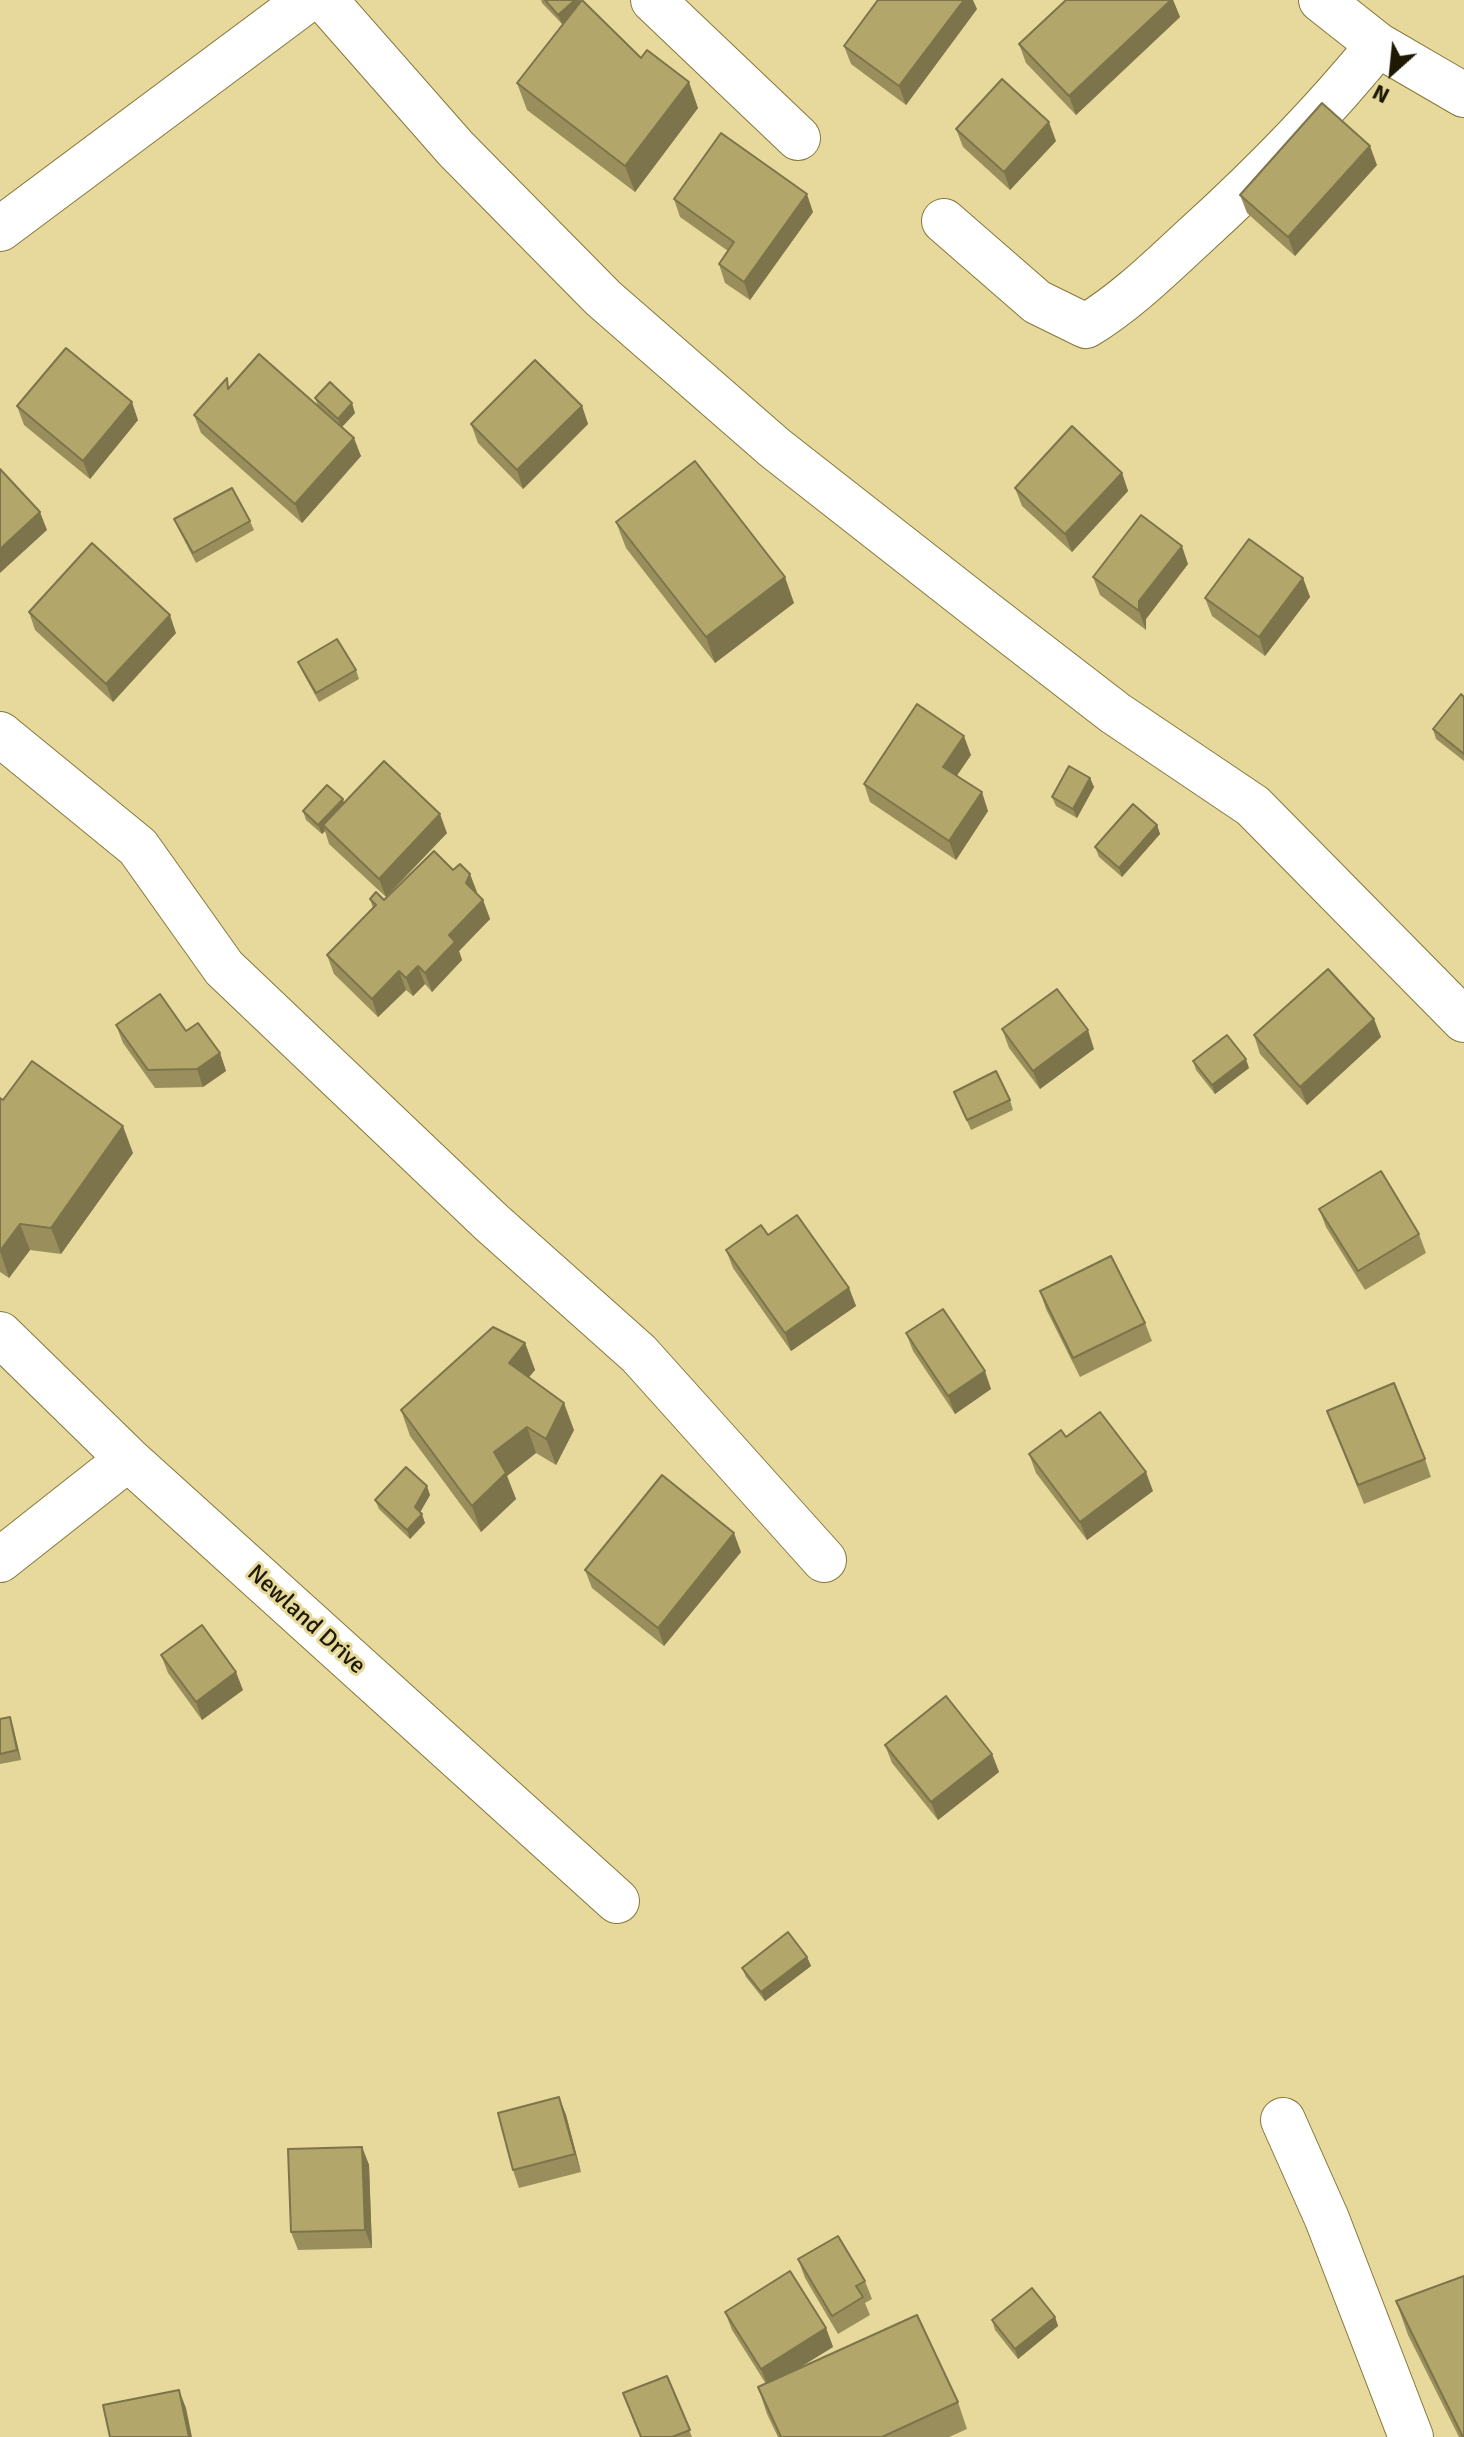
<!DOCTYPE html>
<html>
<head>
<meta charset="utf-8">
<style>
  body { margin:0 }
  #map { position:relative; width:1464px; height:2437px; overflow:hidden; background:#e6d99b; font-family:Signika,sans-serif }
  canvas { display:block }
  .north { position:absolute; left:1352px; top:32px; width:80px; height:80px; -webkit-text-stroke:6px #e6d99b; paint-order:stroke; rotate:207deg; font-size:22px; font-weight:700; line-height:32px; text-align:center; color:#1e1902 }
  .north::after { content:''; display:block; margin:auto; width:28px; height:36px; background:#1e1902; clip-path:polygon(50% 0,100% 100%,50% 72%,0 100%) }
</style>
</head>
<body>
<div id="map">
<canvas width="1464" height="2437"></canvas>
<div class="north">N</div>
</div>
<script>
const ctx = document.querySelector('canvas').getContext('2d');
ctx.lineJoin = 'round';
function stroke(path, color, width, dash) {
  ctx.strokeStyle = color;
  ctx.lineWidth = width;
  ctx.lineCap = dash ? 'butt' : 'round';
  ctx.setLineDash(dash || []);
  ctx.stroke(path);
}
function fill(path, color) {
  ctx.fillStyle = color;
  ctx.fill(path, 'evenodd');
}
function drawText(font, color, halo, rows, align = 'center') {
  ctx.font = font + ' Signika,sans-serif';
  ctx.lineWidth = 6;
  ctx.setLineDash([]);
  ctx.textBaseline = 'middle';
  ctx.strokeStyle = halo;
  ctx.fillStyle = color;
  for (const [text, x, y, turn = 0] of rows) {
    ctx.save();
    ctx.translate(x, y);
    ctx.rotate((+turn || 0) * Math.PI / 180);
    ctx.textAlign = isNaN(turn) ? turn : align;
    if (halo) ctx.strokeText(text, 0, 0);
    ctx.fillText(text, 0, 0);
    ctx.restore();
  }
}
const minor = new Path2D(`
  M325,0L456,149L603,298L775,448L983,611L1115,713L1253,806L1464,1020
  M653,0L798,138
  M1321,0L1378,45L1464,95
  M944,221L1037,302L1086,326C1127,301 1160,268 1195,236C1261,176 1322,114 1378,45
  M0,229L307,0
  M0,734L138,847L224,968L491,1222L639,1354L824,1560
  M0,1334L128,1459L617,1901
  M0,1560L128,1459
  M1283,2120L1327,2219L1411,2437`);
stroke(minor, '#85783d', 46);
stroke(minor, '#fff', 44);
fill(new Path2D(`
  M541,0H580L641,58L698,108L635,192L527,110L517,83L566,20L562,24L542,3Z
  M1066,0H1173L1180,17L1076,115L1026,63L1019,44Z
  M977,9L906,105L851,64L844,46Z
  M956,129L1056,141L1010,190L963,147Z
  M1377,165L1295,256L1247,213L1240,195Z
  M674,199L813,212L750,300L725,283L719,264L728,251L680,217Z
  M230,387L318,406L315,398L355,413L342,427L361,456L302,523L201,433L194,415Z
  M17,406L138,420L90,479L24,425Z
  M582,406L588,424L523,489L478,443L471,424Z
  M1122,473L1128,491L1072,552L1022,506L1015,488Z
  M174,519L250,521L254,530L196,563L178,528Z
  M616,522L794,603L715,663L626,548Z
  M1188,564L1146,619V630L1100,595L1093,577Z
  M1303,578L1310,597L1265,656L1212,616L1205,598Z
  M29,612L176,633L113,702L35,630Z
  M298,662L356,670L359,679L319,702L302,671Z
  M1464,697V761L1436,739L1433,729Z
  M971,755L956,776L988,811L956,860L870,802L864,784Z
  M1090,778L1094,787L1077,818L1056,806L1052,797Z
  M344,803L447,833L386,897L329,844L325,831L322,834L306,820L303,811Z
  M1157,825L1160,834L1122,877L1099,857L1095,847Z
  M477,892L476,894L483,900L490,919L459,951L462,960L432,992L425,984L413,996L406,990L378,1017L334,974L327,955L373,908L370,899L384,900Z
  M1374,1019L1381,1037L1307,1105L1260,1054L1254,1035Z
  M116,1025L186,1031L220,1053L226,1071L203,1087L155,1088L123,1043Z
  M1002,1029L1094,1049L1040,1089L1009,1048Z
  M1193,1061L1249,1068L1215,1094L1196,1070Z
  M954,1092L1010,1100L1013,1110L971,1130Z
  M0,1098L133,1153L61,1254L30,1250L9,1278L0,1272Z
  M1319,1209L1419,1234L1426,1253L1365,1290L1326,1227Z
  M768,1235L849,1288L856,1306L791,1351L733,1268L726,1250Z
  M1040,1291L1145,1323L1152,1341L1080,1377L1046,1309Z
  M906,1333L991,1389L955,1414L913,1351Z
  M525,1343L535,1370L529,1377L574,1430L556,1465L536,1453L507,1476L516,1499L481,1532L410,1436L401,1410Z
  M1327,1411L1425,1459L1431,1477L1364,1504Z
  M1029,1454L1153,1491L1087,1540L1036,1473Z
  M430,1495L420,1512L425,1523L410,1539L379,1509L375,1500Z
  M741,1552L664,1646L592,1588L585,1570Z
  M161,1655L243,1690L202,1720L168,1673Z
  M10,1717L21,1760L0,1764V1719Z
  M885,1745L992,1754L999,1772L938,1820L892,1763Z
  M807,1957L811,1966L765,2001L746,1977L742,1968Z
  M559,2097L566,2115L581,2172L519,2188L513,2170Z
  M362,2147L369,2165L372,2248L298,2250L291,2232Z
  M798,2259L865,2281L872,2299L865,2303L870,2315L838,2334L805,2278Z
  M1396,2301L1464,2437H1459L1408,2335Z
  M725,2312L826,2328L833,2347L794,2371L958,2402L967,2429L949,2437H778L767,2414L758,2387L766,2384L732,2330Z
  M1055,2317L1058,2326L1018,2359L995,2330L992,2320Z
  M667,2376L692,2437H640Z`), '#9a8f5c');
fill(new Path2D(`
  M575,0H580L582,6L562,24L558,15Z
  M964,0H973L977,9L906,105L899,86Z
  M1171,0H1173L1180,17L1076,115L1069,96Z
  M689,82L698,108L635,192L625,166Z
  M1049,122L1056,141L1010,190L1004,172Z
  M1370,146L1377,165L1295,256L1288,237Z
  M807,194L813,212L750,300L744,282Z
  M132,402L138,420L90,479L83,461Z
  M352,403L355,413L341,428L338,419Z
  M582,406L588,424L523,489L517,470Z
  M354,438L361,456L302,523L295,504Z
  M1122,473L1128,491L1072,552L1065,534Z
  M40,512L47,530L0,573V549Z
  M1182,546L1188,564L1146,619V630L1139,611V601Z
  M785,577L794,603L715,663L706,637Z
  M1303,578L1310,597L1265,656L1259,637Z
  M170,615L176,633L113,702L106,684Z
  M964,736L971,755L950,786L943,767Z
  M1090,778L1094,787L1077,818L1073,809Z
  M982,792L988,811L956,860L949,841Z
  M343,799L346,809L323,825L325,831L322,834L318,825Z
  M440,814L447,833L386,897L379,879Z
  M1157,825L1160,834L1122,877L1119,868Z
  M470,874L477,892L472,901L466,883Z
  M483,900L490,919L459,951L462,960L432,992L425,973L449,935Z
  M418,966L425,984L413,996L406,978Z
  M399,971L406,990L378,1017L372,999Z
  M1374,1019L1381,1037L1307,1105L1300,1087Z
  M1088,1030L1094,1049L1040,1089L1033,1071Z
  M220,1053L226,1071L203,1087L197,1069Z
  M1246,1059L1249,1068L1215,1094L1212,1085Z
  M123,1126L133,1153L61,1254L51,1228Z
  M20,1224L30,1250L9,1278L0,1251Z
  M849,1288L856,1306L791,1351L785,1333Z
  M525,1343L535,1370L519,1389L509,1363Z
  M985,1371L991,1389L955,1414L948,1396Z
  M564,1403L574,1430L556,1465L546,1439Z
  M527,1427L536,1453L507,1476L516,1499L481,1532L472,1506L494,1452Z
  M1146,1472L1153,1491L1087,1540L1080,1522Z
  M427,1486L430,1495L418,1516L415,1507Z
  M422,1514L425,1523L410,1539L407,1530Z
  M734,1533L741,1552L664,1646L658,1628Z
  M236,1672L243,1690L202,1720L196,1702Z
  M10,1717L13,1726L21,1760L17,1750Z
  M992,1754L999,1772L938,1820L931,1802Z
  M807,1957L811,1966L765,2001L761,1992Z
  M559,2097L566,2115L581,2172L575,2154Z
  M362,2147L369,2165L372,2248L365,2230Z
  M1055,2317L1058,2326L1018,2359L1015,2349Z
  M826,2328L833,2347L768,2387L761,2369Z
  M179,2390L186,2408L192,2437H189Z`), '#7d744b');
const building = new Path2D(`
  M545,0H575L558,15Z
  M582,0L641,58L647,50L689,82L625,166L517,83Z
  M878,0H964L899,86L844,46Z
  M1066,0H1171L1069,96L1019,44Z
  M1002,79L1049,122L1004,172L956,129Z
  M1322,103L1370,146L1288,237L1240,195Z
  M721,133L807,194L744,282L719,264L734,242L674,199Z
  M66,348L132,402L83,461L17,406Z
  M259,354L354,438L295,504L194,415L227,378L228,389Z
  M535,360L582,406L517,470L471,424Z
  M330,382L352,403L338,419L315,398Z
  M1072,426L1122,473L1065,534L1015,488Z
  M695,461L785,577L706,637L616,522Z
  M0,469L40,512L0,549Z
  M232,488L250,521L193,553L174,519Z
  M1141,515L1182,546L1139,601V611L1093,577Z
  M1249,539L1303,578L1259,637L1205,598Z
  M92,543L170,615L106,684L29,612Z
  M337,639L356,670L316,693L298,662Z
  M1461,694L1464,697V754L1433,729Z
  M917,704L964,736L943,767L982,792L949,841L864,784Z
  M384,761L440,814L379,879L323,825Z
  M1069,766L1090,778L1073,809L1052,797Z
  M327,785L343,799L318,825L303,811Z
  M1133,804L1157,825L1119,868L1095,847Z
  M434,851L453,870L460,864L470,874L466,883L483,900L449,935L455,942L425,973L418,966L406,978L399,971L372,999L327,955L376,905L370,899L376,892L384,900Z
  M1328,969L1374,1019L1300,1087L1254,1035Z
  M1057,989L1088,1030L1033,1071L1002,1029Z
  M160,994L186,1031L198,1023L220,1053L197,1069L148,1070L116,1025Z
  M1227,1035L1246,1059L1212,1085L1193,1061Z
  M32,1061L123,1126L51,1228L20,1224L0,1251V1098L3,1100Z
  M996,1071L1010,1100L967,1120L954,1092Z
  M1381,1171L1419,1234L1358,1271L1319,1209Z
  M797,1215L849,1288L785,1333L726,1250L761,1225L768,1235Z
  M1111,1256L1145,1323L1073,1358L1040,1291Z
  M943,1309L985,1371L948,1396L906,1333Z
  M493,1327L525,1343L509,1363L564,1403L546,1439L527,1427L494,1452L506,1473L472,1506L401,1410Z
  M1394,1383L1425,1459L1358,1485L1327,1411Z
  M1100,1412L1146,1472L1080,1522L1029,1454L1061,1430L1066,1437Z
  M406,1467L427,1486L415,1507L422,1514L407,1530L375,1500Z
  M662,1475L734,1533L658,1628L585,1570Z
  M202,1625L236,1672L196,1702L161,1655Z
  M946,1696L992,1754L931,1802L885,1745Z
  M10,1717L17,1750L0,1754V1719Z
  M788,1932L807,1957L761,1992L742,1968Z
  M559,2097L575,2154L513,2170L498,2113Z
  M362,2147L365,2230L291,2232L288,2149Z
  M838,2236L865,2281L856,2286L863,2297L832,2316L798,2259Z
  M790,2271L826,2328L761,2369L725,2312Z
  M1464,2276V2437H1463L1396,2301Z
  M1032,2288L1055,2317L1015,2349L992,2320Z
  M917,2315L958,2402L882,2437H781L758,2387Z
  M667,2376L690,2430L672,2437H641L623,2393Z
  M179,2390L189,2437H110L103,2405Z`);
fill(building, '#b3a66b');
stroke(building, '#7d744b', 2);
drawText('24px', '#1e1902', '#e6d99b', [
  ["Newland Drive",306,1620,42]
]);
</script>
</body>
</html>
